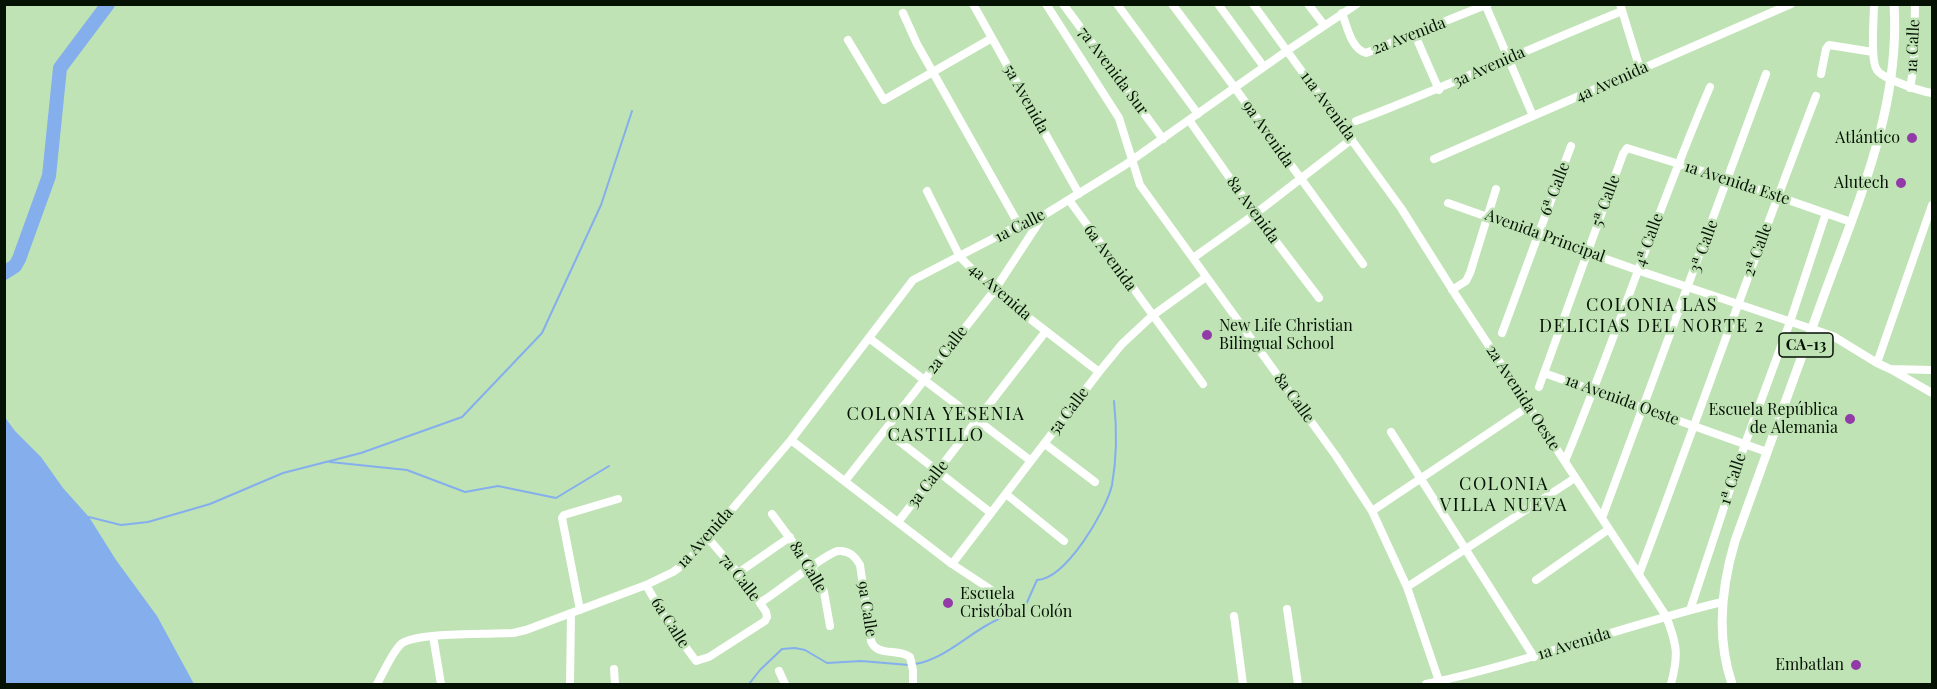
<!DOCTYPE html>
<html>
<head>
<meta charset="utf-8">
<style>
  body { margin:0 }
  #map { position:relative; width:1937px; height:689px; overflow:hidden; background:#bfe3b5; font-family:"Playfair Display",serif }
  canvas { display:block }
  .frame { position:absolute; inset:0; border:6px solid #051103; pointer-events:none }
</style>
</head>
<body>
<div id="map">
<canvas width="1937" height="689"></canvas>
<div class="frame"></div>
</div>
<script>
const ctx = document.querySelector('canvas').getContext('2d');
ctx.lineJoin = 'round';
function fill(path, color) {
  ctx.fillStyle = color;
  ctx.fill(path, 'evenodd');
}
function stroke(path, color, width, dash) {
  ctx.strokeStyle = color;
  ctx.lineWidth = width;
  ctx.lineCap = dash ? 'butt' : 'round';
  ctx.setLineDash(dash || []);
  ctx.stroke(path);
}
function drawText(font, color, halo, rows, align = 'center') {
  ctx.font = font + ' "Playfair Display",serif';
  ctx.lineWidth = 5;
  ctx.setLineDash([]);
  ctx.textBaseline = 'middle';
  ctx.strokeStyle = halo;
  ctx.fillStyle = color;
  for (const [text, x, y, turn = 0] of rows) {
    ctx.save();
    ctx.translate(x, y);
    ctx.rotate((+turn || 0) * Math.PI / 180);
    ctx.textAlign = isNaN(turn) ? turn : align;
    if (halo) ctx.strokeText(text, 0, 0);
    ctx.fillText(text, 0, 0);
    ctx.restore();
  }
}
fill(new Path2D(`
  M4,416L15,431L41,457L63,488L89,517L116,560L157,616L194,684H5Z`), '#85aeed');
stroke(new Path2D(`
  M330,462L407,470L465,492L498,486L556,498L609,466
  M89,517L121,525L148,522L210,504L283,473L361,453L462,417L542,333L601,205L632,111
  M915,664C942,660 965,637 989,624C1000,617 1013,614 1024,609L1037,580C1066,579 1106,511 1112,485C1117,457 1117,429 1114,401
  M749,684L760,670L782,649L795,648L805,650L827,663L861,661L909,665`), '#85aeed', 2);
stroke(new Path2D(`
  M4,273L15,266L19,259L49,176L60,68L108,4`), '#85aeed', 14);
stroke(new Path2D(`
  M973,4L1079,194
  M1046,4L1119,118L1140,185L1336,456L1372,511L1407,587L1440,684
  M1063,4L1163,139
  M1117,4L1198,114
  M1172,4L1235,88L1363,264
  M1218,4L1264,67
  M1253,4L1401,208L1457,297L1666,616C1677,645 1679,654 1671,684
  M1308,4L1324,25
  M1485,4L1533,116
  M1620,4L1640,69
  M1874,4C1874,18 1870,61 1877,70C1881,76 1890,79 1897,82C1909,87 1919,91 1932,93
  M903,13L917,44L1019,225
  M1342,13C1347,26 1351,49 1366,53L1488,4
  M1415,35L1439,90
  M848,40L884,100L992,38
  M1821,74L1826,49L1829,45L1873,52
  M1910,88L1914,65L1915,4
  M1189,120L1255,214L1319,298
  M1356,121C1446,87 1533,47 1622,11
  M1434,159L1791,4
  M927,191L960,257L994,291L1099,372
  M1069,200L1203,384
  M1448,203L1637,270L1833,336L1877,363L1890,369L1932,370
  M1193,258L1255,214L1352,139
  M1452,290L1466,281L1470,273L1496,189
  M1502,333L1571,146
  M869,338L1031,461
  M1877,363L1932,205
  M1892,370L1932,393
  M1544,373L1767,452
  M1539,387L1623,154L1627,148L1728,179L1851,222
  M885,430L991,513
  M1391,432L1534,657
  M791,440L952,564L990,589
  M1045,444L1095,482
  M1565,461C1616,338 1657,210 1710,87
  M845,481L994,291L1043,216
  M1006,494L1064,541
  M1372,511L1529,406
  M772,514L812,568L824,592L830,626
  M1602,518L1766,74
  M898,522L1046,331
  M952,564L1099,372L1122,344L1152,316L1206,277
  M738,573L790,537
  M1639,574C1699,415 1755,254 1816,96
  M1536,580L1609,529
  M646,585L668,623L696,661L709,657L765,621L767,617L766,612L760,603L738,573L707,537
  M1407,587L1575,478
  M760,603C773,595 828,552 838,551C849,550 855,556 860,565L871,641C877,657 898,648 910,657L913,670V684
  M1287,609L1298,684
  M580,610L562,518L564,515L618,499
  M1690,610L1745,444L1790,322L1826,213
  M1234,616L1243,684
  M433,636L441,684
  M614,669L615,684
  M779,671L785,684
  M377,684C384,672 391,654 401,644C415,632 492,634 513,633L526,630L646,585L673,572L687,562L791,440L913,280L1019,225L1044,215L1125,165L1288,50L1357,4
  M570,684L571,613
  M1426,684C1526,663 1622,626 1722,602`), '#fff', 8);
stroke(new Path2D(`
  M1732,684C1716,637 1721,588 1735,541C1764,463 1791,384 1820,306C1855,209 1901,110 1894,4`), '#fff', 9);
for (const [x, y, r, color] of [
  [1912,138,6,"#923ba8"],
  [1901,183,6,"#923ba8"],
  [1207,335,6,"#923ba8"],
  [1850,419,6,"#923ba8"],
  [948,603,6,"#923ba8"],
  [1856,665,6,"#923ba8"]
]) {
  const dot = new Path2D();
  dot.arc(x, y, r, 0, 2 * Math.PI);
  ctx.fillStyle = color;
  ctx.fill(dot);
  stroke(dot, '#bfe3b5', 2);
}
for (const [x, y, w] of [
  [1806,345,54]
]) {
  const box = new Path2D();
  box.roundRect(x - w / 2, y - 12, w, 24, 4.5);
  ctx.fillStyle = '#bfe3b5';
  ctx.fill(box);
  stroke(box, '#051103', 1.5);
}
drawText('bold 15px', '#051103', null, [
  ["CA-13",1806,345]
]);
drawText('16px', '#051103', '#bfe3b5', [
  ["2a Avenida",1409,36,-21],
  ["1a Calle",1913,46,-87],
  ["3a Avenida",1489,67,-24],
  ["7a Avenida Sur",1113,71,53],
  ["4a Avenida",1612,82,-24],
  ["5a Avenida",1026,99,61],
  ["11a Avenida",1328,106,54],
  ["9a Avenida",1268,134,55],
  ["1a Avenida Este",1737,183,18],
  ["6ª Calle",1555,189,-69],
  ["5ª Calle",1606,201,-70],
  ["8a Avenida",1253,210,54],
  ["1a Calle",1020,226,-27],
  ["Avenida Principal",1545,236,20],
  ["4ª Calle",1649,240,-70],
  ["3ª Calle",1704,246,-70],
  ["2ª Calle",1758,250,-70],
  ["6a Avenida",1110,258,54],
  ["4a Avenida",1000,292,41],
  ["2a Calle",947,350,-52],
  ["8a Calle",1294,398,54],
  ["2a Avenida Oeste",1523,398,57],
  ["1a Avenida Oeste",1622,400,20],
  ["5a Calle",1069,411,-53],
  ["1ª Calle",1733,479,-72],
  ["3a Calle",928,484,-52],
  ["1a Avenida",705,538,-48],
  ["8a Calle",808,567,59],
  ["7a Calle",740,578,52],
  ["9a Calle",867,609,81],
  ["6a Calle",670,623,57],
  ["1a Avenida",1574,644,-17]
]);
drawText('16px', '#051103', '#bfe3b5', [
  ["Atlántico",1900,138],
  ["Alutech",1889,183],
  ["New Life Christian",1219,326,"left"],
  ["Bilingual School",1219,344,"left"],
  ["Escuela República",1838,410],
  ["de Alemania",1838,428],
  ["Escuela",960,594,"left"],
  ["Cristóbal Colón",960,612,"left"],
  ["Embatlan",1844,665]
], 'right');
ctx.letterSpacing = '1.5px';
drawText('18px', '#051103', '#bfe3b5', [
  ["COLONIA LAS",1652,305],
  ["DELICIAS DEL NORTE 2",1652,326],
  ["COLONIA YESENIA",936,414],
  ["CASTILLO",936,435],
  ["COLONIA",1504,484],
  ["VILLA NUEVA",1504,505]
]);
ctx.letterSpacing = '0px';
</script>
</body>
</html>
